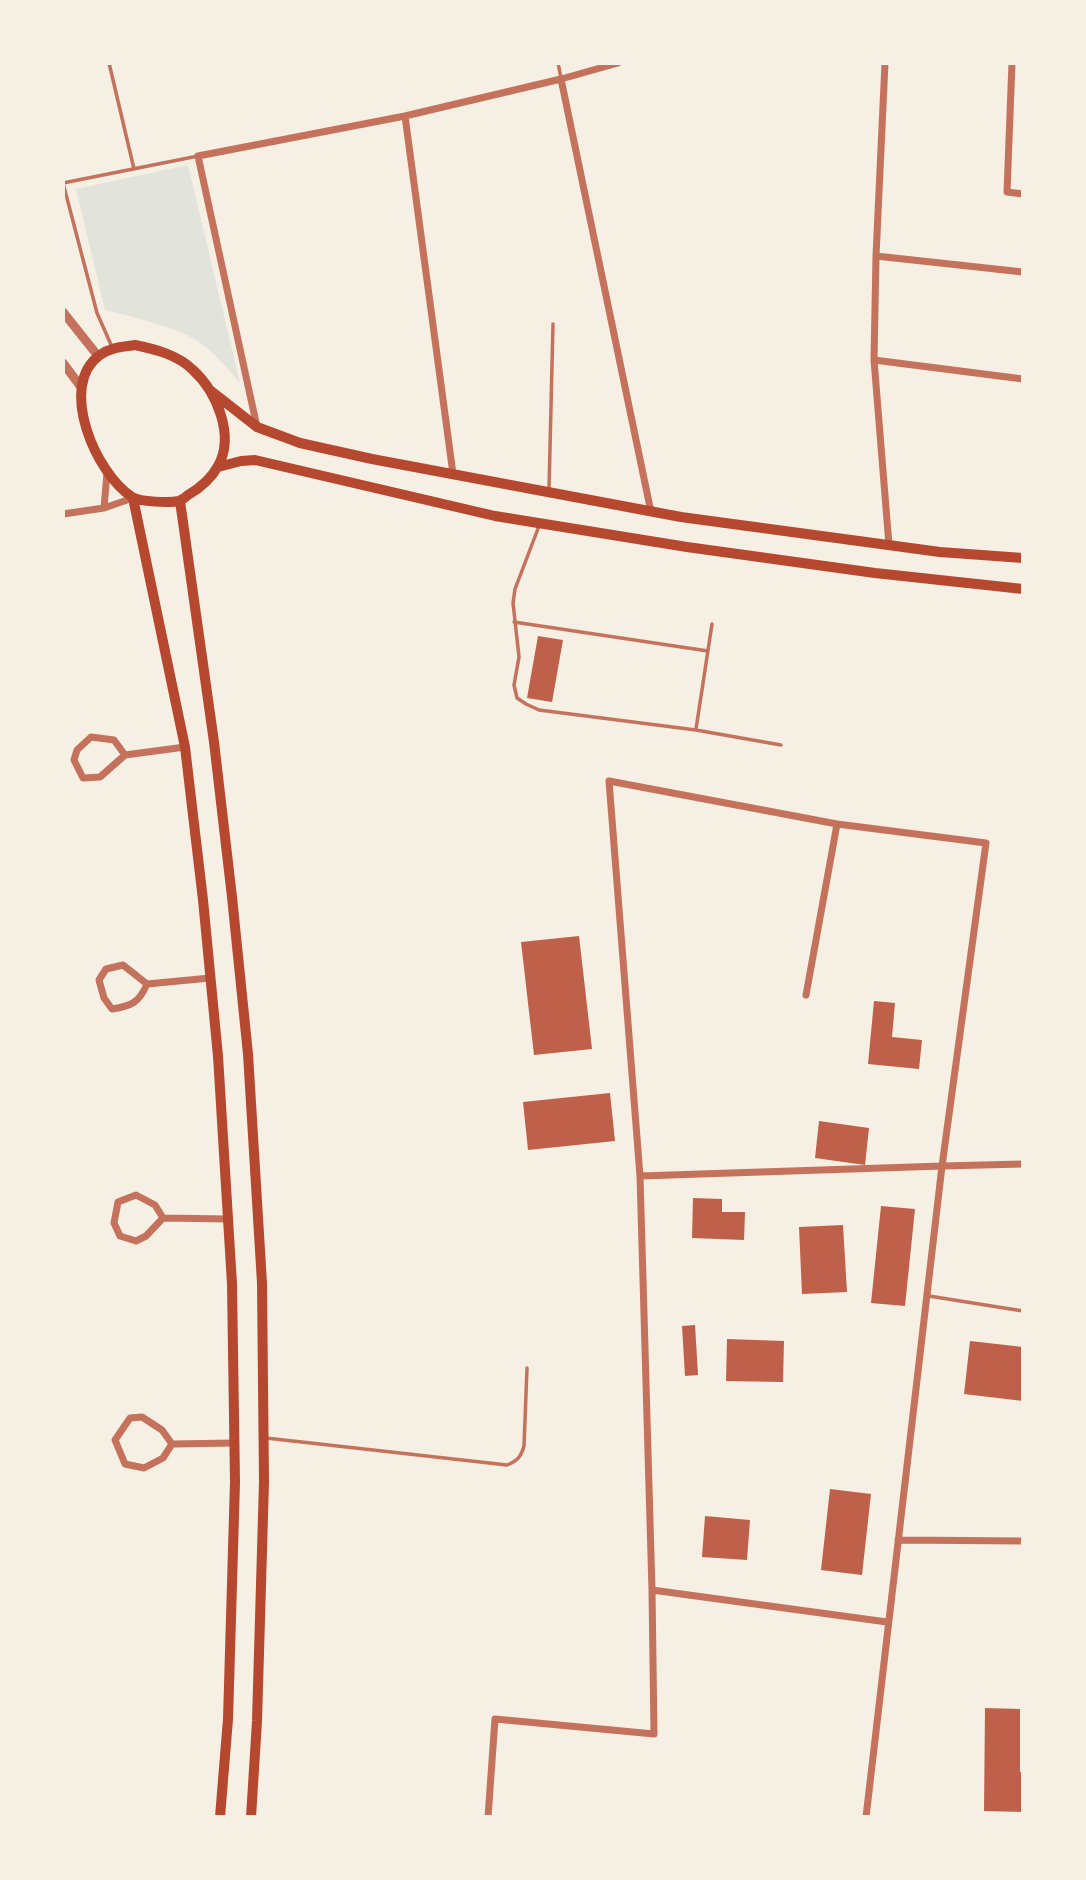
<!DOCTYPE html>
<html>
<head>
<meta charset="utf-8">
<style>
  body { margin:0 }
  #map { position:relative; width:1086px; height:1880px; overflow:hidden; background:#f6efe4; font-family:Lato,sans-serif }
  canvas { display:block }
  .frame { position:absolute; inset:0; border:65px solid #f6efe4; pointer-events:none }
</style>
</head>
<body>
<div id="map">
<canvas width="1086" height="1880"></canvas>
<div class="frame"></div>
</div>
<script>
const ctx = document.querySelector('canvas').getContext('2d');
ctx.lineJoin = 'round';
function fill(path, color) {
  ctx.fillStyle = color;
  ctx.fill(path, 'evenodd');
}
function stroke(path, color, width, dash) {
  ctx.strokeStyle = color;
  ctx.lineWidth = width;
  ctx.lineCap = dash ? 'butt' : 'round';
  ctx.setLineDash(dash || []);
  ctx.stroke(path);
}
fill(new Path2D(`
  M188,165L240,383C228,369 216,354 200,343C178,327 132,317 105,310L76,189Z`), '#e2e4dc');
fill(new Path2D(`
  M538,636L563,640L552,702L527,698Z
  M579,936L592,1049L534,1055L521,942Z
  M874,1001L895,1003L892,1037L922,1040L919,1069L868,1064Z
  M610,1093L615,1141L528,1150L523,1102Z
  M819,1121L869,1128L865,1165L815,1158Z
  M693,1198L722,1199V1212H745L744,1240L692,1238Z
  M881,1206L915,1209L905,1306L871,1303Z
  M843,1225L847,1292L802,1294L799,1227Z
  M695,1325L698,1375L685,1376L682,1326Z
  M727,1339L784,1341L783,1382L726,1381Z
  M970,1341L1023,1347V1401L964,1394Z
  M830,1489L871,1494L862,1575L821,1570Z
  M705,1516L750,1520L747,1560L702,1557Z
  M985,1708L1020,1709V1772H1023V1812L984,1811Z`), '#bf614a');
stroke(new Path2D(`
  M109,63L134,169
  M558,63L561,78
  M112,347L97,313L63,183L198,156
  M549,489L553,324
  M539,526L515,589L513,603L519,657L514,685L517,698L526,704L539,710L696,730L781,745
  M514,622L708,651
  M696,729L712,624
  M929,1296L1023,1311
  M266,1438L507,1465C517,1461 521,1457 524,1446L527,1368`), '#c5725c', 3.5);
stroke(new Path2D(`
  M618,63L561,79L651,512
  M885,63L876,256L874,360L889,545
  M1012,63L1007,192L1023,194
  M876,256L1023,272
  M874,360L1023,379
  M257,427L198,156L405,116
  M453,474L405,116L561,79
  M104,508L107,473
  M63,514L104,508L133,498
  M125,755L114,740L91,737L77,750L74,760L83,778L100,777L125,755L185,747
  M147,984L123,965L106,969L99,980L104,998L112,1009C131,1006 139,1003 147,984L210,978
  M806,995L837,824
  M640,1176L942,1166L866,1817
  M163,1218L155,1205L136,1195L118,1202L114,1223L120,1236L136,1241L146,1236L163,1218L228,1219
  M172,1444L162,1430L142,1417L130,1418L115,1440L125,1464L144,1468L163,1458L172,1444L234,1443
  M898,1540L1023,1541
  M652,1590L887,1622
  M488,1817L495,1719L654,1734L652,1590L640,1176L609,781L837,824L986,843L942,1166L1023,1164`), '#c5725c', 7);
stroke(new Path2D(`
  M63,312L98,356
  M63,363L81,387`), '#c5725c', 9);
stroke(new Path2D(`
  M135,345C155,349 178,355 193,370C217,392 235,436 218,466C211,479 200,488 188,495C187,496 181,500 179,501C170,503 140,502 132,497C96,474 57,385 100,355C111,347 123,347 135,345Z
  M211,391L257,427L300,443L372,459L681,517L940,552L1023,558
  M218,467L241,461L255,460L495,516L687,547L875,573L1023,589
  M133,498L185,747L203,900L218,1056L232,1284L235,1482L228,1719L220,1817
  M180,501L214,742L232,897L248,1054L262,1283L264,1482L257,1721L251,1817`), '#b5482f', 10);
</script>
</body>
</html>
